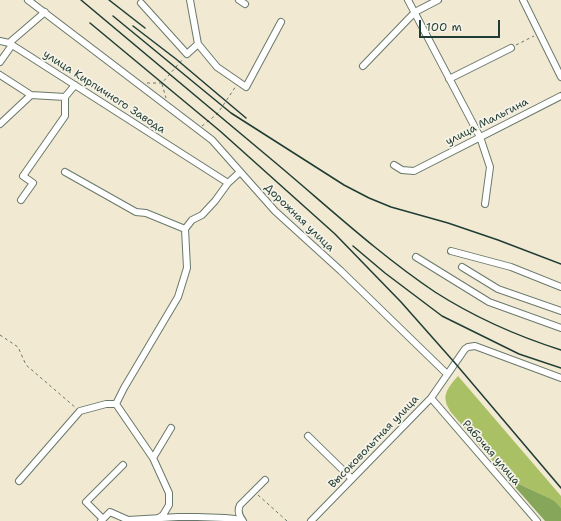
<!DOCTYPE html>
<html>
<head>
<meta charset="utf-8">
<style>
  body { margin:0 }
  #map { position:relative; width:561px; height:521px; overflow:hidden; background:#f1e9d2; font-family:"Shantell Sans",sans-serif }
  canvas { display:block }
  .scale { position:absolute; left:419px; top:20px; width:81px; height:18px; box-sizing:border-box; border:2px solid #1f3d34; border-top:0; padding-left:5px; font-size:12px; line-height:14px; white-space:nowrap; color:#1f3d34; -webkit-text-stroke:3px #f7f3e8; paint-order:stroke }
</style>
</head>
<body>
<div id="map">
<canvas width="561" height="521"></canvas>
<div class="scale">100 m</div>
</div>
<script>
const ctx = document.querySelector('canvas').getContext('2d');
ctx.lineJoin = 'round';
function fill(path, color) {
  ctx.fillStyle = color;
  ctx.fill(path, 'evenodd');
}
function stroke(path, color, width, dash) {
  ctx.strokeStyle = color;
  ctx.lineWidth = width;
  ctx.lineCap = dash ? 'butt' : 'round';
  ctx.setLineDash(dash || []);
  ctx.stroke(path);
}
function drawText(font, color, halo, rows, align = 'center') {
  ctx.font = font + ' "Shantell Sans",sans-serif';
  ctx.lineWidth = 3.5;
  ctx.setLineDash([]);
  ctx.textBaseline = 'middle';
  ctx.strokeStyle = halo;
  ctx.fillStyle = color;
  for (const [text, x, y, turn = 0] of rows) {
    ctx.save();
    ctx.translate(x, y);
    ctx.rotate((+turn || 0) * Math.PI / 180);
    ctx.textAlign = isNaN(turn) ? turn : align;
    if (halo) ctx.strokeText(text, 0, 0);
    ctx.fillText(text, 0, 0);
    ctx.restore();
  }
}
fill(new Path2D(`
  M458,376L561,496V508L547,497L508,479L450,411C449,408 446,405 446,402C443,392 452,383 458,376Z`), '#a9c065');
fill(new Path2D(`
  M508,479L547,497L554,501L561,508V521H545Z`), '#86a65a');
const minor = new Path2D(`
  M28,0L212,140L275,211L341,271L447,374
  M190,0L198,44L217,67L246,87L281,22
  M239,0L245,4
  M408,0L480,137L490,167L485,204
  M523,0L561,77
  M141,3L187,54L198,44
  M45,12L9,43L228,183
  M0,41L9,43
  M0,62L12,45
  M363,66L415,12L438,0
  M0,75L31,95
  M449,79L511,48
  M0,124L31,95L65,97L75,85
  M394,165L402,170L414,171L561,96
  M65,172L136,212L146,213L185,229
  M21,200L33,183L23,176L65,116V97
  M451,251L511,267L561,287
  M416,257L489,302L561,328
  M462,267L498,289L561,311
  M431,398L537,521
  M308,436L352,479
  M153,458L171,428
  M19,481L80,411L106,404H116
  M103,519L86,502L123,465
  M157,519L163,515L169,505V493L153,458L116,404L124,388L178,297L187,268L185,229L192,220L202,215L215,201L228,183L240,172
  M101,521L110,512L128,520L178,517H197L225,518L235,519L239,521
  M243,521C239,516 237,511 240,505L265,480
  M311,521L431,398L465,349L468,347L475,346L561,378`);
stroke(minor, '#68796b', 8);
stroke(new Path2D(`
  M516,45L534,36
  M147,83H162L183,59
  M162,84L166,98
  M202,126L217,114L222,107L236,86
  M0,335L18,347L26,365L76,408
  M411,411L409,409L413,404L412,403
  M258,495L287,521`), '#68796b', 1, [3, 3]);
stroke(minor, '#fff', 6);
stroke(new Path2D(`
  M81,0C145,53 208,106 271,159C325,204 377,253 435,292C474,317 517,336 561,350
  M109,0L145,28
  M113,16L231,113L344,185L369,198L391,207L448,223L498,240L561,264
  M90,23L220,131L335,234L401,302L455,363L561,488
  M133,26L176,59L246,118
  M353,246L385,273L442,316L519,354L561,368`), '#1f3d34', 1.5);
drawText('11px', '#1f3d34', '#f7f3e8', [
  ["улица Кирпичного Завода",104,92,33],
  ["улица Мальгина",487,122,-27],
  ["Дорожная улица",299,218,44],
  ["Высоковольтная улица",374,442,-46],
  ["Рабочая улица",491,453,49]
]);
</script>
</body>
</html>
